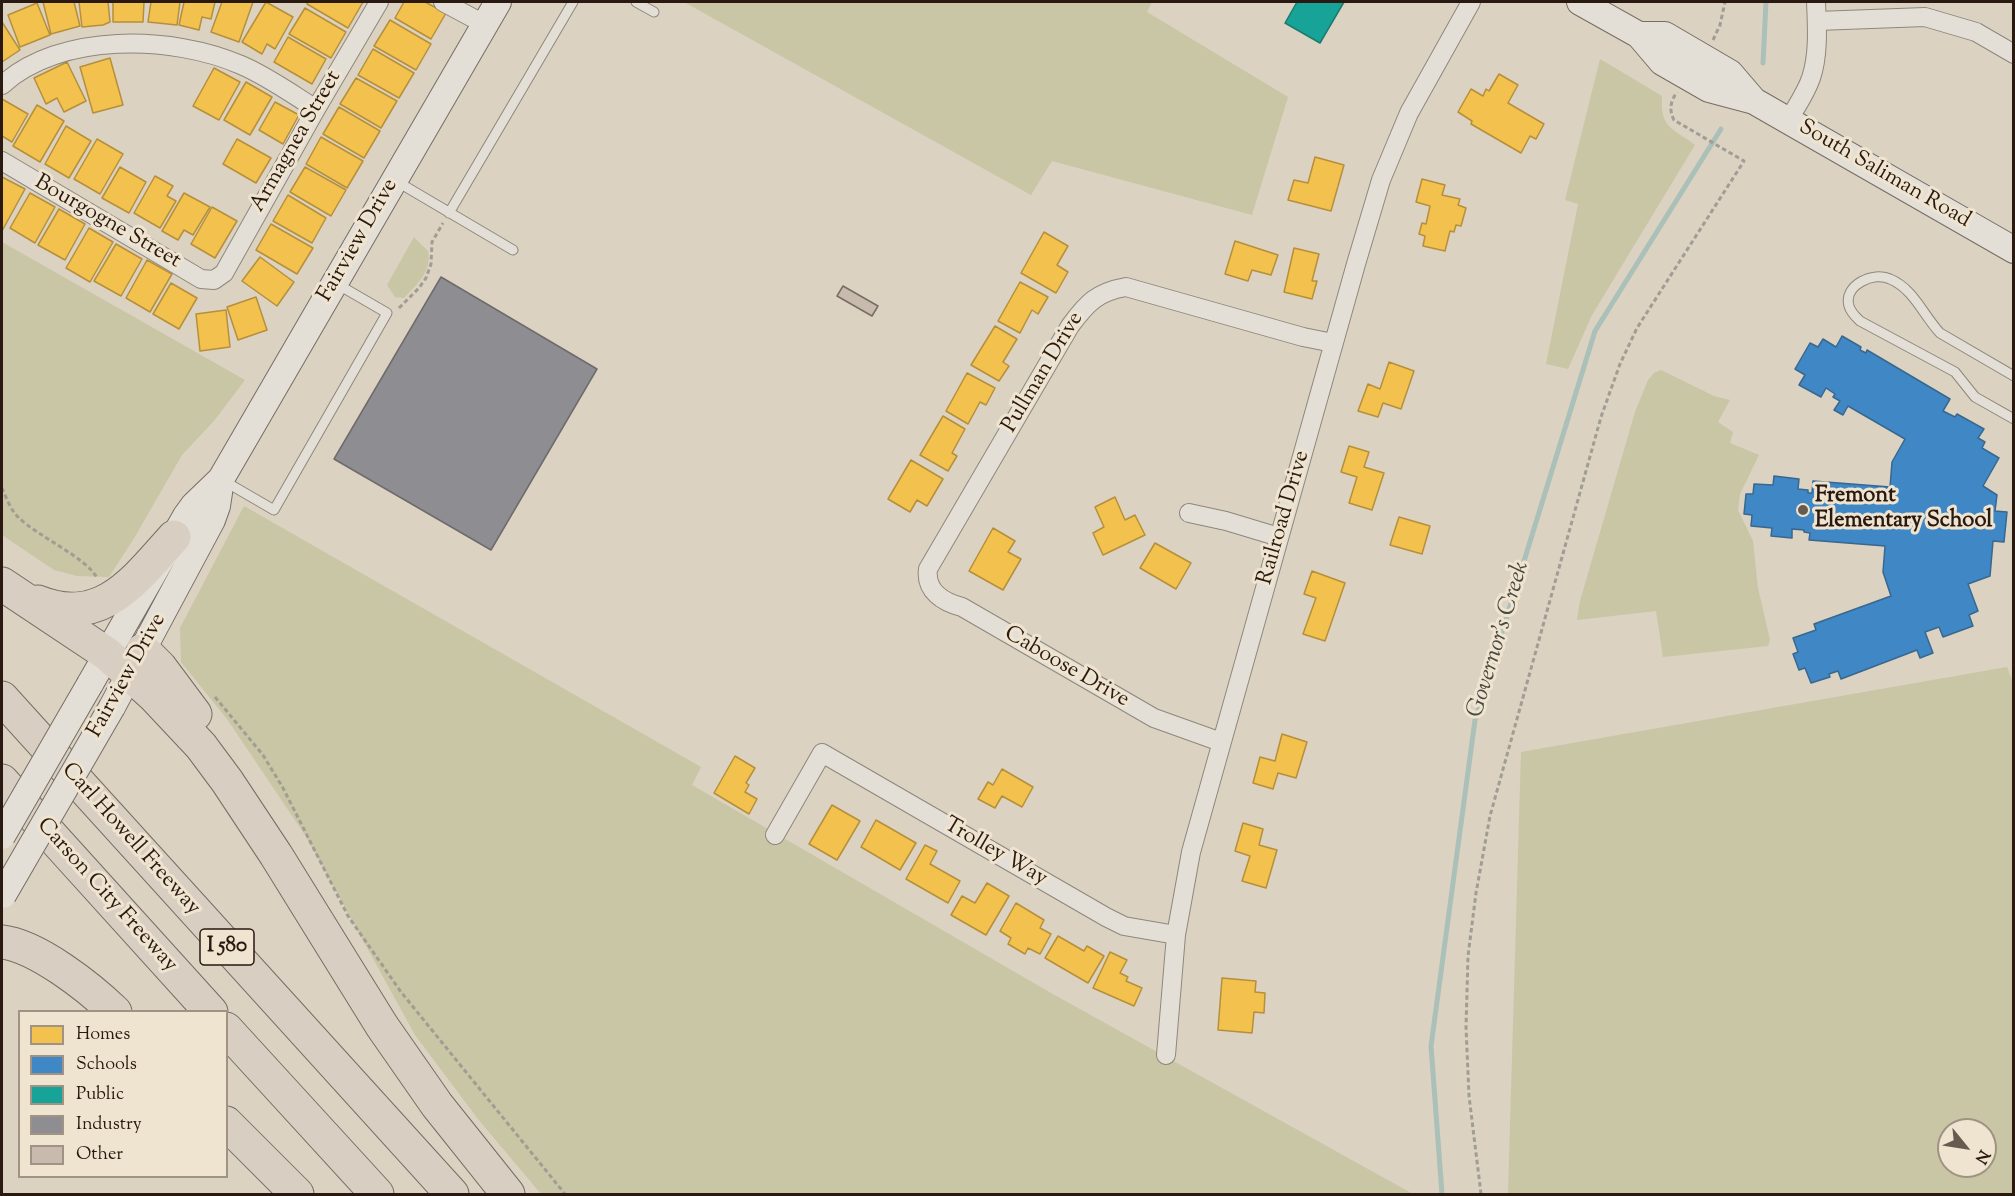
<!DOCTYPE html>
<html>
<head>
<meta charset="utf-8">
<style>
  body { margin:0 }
  #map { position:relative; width:2015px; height:1196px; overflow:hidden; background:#dbd2c1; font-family:"Sorts Mill Goudy",serif }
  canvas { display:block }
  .frame { position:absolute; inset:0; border:3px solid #291910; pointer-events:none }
  .legend { position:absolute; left:18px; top:1010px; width:210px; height:168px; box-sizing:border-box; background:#efe4d0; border:2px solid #a09383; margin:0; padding:8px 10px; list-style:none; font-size:18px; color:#291910 }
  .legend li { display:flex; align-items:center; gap:12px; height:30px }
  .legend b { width:30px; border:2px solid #a09383 }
  .north { position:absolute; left:1937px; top:1118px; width:60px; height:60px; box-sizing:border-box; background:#efe4d0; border:2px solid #a09383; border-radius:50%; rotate:120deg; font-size:16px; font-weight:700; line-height:24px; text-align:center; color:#291910 }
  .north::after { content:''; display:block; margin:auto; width:21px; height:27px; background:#675a4e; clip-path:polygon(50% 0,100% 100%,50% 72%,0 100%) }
</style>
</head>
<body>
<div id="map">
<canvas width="2015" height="1196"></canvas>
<div class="frame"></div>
<ul class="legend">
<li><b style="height:16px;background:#f2c14e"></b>Homes</li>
<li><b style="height:16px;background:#3f88c5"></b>Schools</li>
<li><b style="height:16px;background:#17a398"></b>Public</li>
<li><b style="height:16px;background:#8d8d92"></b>Industry</li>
<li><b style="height:16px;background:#c9baae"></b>Other</li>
</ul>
<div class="north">N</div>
</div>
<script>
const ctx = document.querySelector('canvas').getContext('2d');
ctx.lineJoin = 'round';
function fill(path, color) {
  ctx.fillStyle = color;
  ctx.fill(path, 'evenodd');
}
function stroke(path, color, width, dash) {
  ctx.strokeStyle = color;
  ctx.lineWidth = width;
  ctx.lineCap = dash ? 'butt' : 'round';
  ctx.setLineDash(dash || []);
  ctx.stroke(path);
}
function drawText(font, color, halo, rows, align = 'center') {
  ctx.font = font + ' "Sorts Mill Goudy",serif';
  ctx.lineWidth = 6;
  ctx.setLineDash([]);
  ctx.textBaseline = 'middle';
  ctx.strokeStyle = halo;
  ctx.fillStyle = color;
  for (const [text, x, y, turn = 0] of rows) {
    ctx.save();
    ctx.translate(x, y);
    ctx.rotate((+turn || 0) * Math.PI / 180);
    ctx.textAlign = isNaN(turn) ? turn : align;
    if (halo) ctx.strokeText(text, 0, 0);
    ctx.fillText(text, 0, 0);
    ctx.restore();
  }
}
fill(new Path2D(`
  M684,2H1152L1147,12L1288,97L1252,215L1052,161L1031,195Z
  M1600,59L1662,96C1660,128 1671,127 1695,145L1592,315L1568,369L1546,364L1578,204L1565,200Z
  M414,237L428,251C432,272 417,284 404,298L395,297L387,285Z
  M2,242L245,380L214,421L182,455L133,540L109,577L77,576L54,570L2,535Z
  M1661,370L1714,396L1730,400L1718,422L1733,432L1730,443L1759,455L1740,494L1738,510L1753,541L1758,588L1770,640L1768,646L1663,657L1656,611L1577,620L1580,601L1635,412L1648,380L1654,373Z
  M244,506L701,767L692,785L1051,993L1413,1194H541L478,1119L415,1035L305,835L227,719L181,662L180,628Z
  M2007,667L2014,685L2013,1194H1508L1521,752ZM1949,1130H1985V1166H1949Z`), '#c8c6a4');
const homes = new Path2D(`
  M43,2H74L80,26L51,34Z
  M79,2H108L110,22L103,25L82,27Z
  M113,2H144L143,22H113Z
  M151,2H180L177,25L148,22Z
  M184,2H215L211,19L202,17L199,30L179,25Z
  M222,2H253L239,42L211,32Z
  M266,2L293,17L275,49L267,44L262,54L242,42Z
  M308,2H363L348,28L307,4Z
  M404,2H425L446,13L431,39L395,18Z
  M37,3L50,35L20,47L8,15Z
  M305,8L346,32L331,58L289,34Z
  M390,20L431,44L416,70L374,46Z
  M2,22L20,50L2,62Z
  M288,37L326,59L312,84L274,62Z
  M373,49L414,73L399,98L358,75Z
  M110,58L123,105L93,113L80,67Z
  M67,62L86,101L64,112L57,98L46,104L34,78Z
  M214,68L240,82L219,120L193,106Z
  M1499,74L1518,85L1508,103L1544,124L1536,139L1530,136L1521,153L1471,124L1472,121L1458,112L1471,89L1483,96L1486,89L1489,91Z
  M356,78L397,101L381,128L340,104Z
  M246,82L272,97L250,135L224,120Z
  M2,99L28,114L12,142L2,136Z
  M275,102L299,115L283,144L259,130Z
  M37,105L64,121L40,162L13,146Z
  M339,107L380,131L364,158L323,134Z
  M66,126L91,141L69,178L45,164Z
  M321,137L363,161L347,188L306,164Z
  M97,139L123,154L100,194L74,179Z
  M237,139L271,158L256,183L223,164Z
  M1315,157L1344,165L1331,211L1288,200L1294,180L1308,183Z
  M120,167L146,182L129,213L102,198Z
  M305,167L346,190L331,216L290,192Z
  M155,176L173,186L167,196L176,201L160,228L134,213Z
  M2,177L25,189L2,231Z
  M1422,179L1445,185L1442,195L1460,199L1458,205L1466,208L1461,226L1456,225L1454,232L1450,231L1445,251L1423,246L1425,236L1419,234L1422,223L1426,224L1430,206L1416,202Z
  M30,193L55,207L35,243L10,228Z
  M184,193L210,207L193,235L184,230L178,240L162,231Z
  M288,195L326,218L312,243L273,221Z
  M212,207L237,221L215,258L191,244Z
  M59,209L85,224L65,260L38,245Z
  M271,224L313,248L297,274L256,250Z
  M89,228L113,242L90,282L66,268Z
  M1044,232L1068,246L1057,265L1068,272L1056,293L1021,273Z
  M1235,241L1278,255L1271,275L1252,270L1248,281L1225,274Z
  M116,244L142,259L121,296L94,281Z
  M1294,248L1319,254L1312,281H1317L1312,299L1284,292Z
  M260,257L294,282L277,306L242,281Z
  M147,260L172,274L150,312L126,298Z
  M1020,282L1048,297L1038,314L1032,310L1020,333L998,321Z
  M171,283L197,298L179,329L153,314Z
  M256,297L267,330L238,340L227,307Z
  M226,310L230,347L200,351L196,314Z
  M995,326L1017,339L1003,362L1009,366L999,381L971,365Z
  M1389,362L1414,371L1401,409L1383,403L1378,417L1358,411L1368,384L1380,389Z
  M967,373L995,388L986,405L980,402L968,424L946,411Z
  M943,416L965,429L952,453L957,456L948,471L920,455Z
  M1349,446L1369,452L1364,467L1384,473L1372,510L1349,503L1357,477L1341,472Z
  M911,460L943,479L927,506L917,500L910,512L888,499Z
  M1115,497L1125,520L1135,515L1145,535L1103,555L1093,533L1104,527L1095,507Z
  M1399,517L1430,526L1422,554L1390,545Z
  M993,528L1015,541L1008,552L1021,559L1003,590L969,571Z
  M1155,543L1191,563L1176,589L1140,568Z
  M1312,571L1345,583L1325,641L1303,634L1316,598L1304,594Z
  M1282,734L1307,742L1296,778L1278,773L1273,789L1253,783L1260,757L1275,761Z
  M735,756L755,768L746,783L749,785L745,792L757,799L749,814L714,793Z
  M1002,769L1033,787L1022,807L1002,796L995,808L978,799L988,782L993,785Z
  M832,805L860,821L837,860L809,844Z
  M876,820L916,843L900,870L861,847Z
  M1243,823L1263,829L1259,845L1277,850L1266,888L1242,881L1250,856L1235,851Z
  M925,845L937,851L930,864L960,881L948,903L906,879Z
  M987,883L1009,896L986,935L951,915L962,896L975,903Z
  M1016,903L1044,920L1040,928L1051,934L1040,954L1028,948L1025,954L1008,944L1011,938L1000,931Z
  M1058,936L1084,951L1087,946L1104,956L1088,983L1045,958Z
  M1110,952L1127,960L1120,973L1128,977L1126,981L1142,988L1134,1006L1093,988Z
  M1222,978L1256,981L1255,992L1265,993L1264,1013L1254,1012L1252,1033L1218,1030Z`);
fill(homes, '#f2c14e');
stroke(homes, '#b68f3b', 1.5);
const schools = new Path2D(`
  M1842,336L1861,347L1860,350L1866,353L1867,350L1950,399L1943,411L1955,417L1957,414L1984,429L1978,438L1985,442L1982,448L1999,458L1983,486L1997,495L1995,511L2007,512L2004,542L1993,541L1990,576L1968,584L1978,611L1969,615L1973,626L1943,637L1939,627L1925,632L1933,653L1920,658L1917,650L1841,679L1838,671L1829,674L1830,677L1811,683L1805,668L1799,670L1793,654L1798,652L1793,638L1816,630L1814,624L1891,596L1883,572L1885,546L1809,540L1810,533L1804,532V530L1792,529V538L1771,536L1772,528L1751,526L1752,515L1744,514L1746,494H1753L1754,484L1773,485L1774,476L1799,479L1798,489L1808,490V493H1812L1813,481L1890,487L1892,462L1905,439L1848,406L1843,415L1834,410L1840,401L1833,397L1835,394L1826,388L1821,397L1799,385L1805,375L1795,369L1810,343L1818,347L1823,339L1836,347Z`);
fill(schools, '#3f88c5');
stroke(schools, '#38678f', 1.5);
const public = new Path2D(`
  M1297,2H1344L1320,43L1285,23Z`);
fill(public, '#17a398');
stroke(public, '#1c7a6f', 1.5);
const industry = new Path2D(`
  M441,277L597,369L491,550L334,459Z`);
fill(industry, '#8d8d92');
stroke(industry, '#6f6a6b', 1.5);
stroke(new Path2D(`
  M1763,63L1766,2
  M1442,1194L1431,1046L1475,720L1595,331L1721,129`), '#abc0b8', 5);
const building = new Path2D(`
  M843,286L878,306L872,316L837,296Z`);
fill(building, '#c9baae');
stroke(building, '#756d64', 1.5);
const service = new Path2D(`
  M636,2L654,12
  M396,181L513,250
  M449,213L573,2
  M2014,376L1940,333C1923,315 1914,289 1890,279C1874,271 1843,285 1849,306C1851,313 1856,317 1860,321L1955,372L1975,397L2014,419
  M224,481L274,510L387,313L337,284`);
const minor = new Path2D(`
  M443,2L484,24
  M1817,21L1925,17L1976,32L2014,54
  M2,85C60,32 172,35 241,65C267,76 292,94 316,109
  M1788,121C1796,107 1806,93 1811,78C1819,54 1817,26 1816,2
  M2,161L201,279L214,280L224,273L316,109L379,2
  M1189,513L1226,521L1279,537
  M1221,742L1154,718L962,607C943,602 925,591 928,569L1070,326C1087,303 1097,292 1126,287L1303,337L1333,343
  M775,835L822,753L1106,917L1124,926L1176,935
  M1166,1055L1176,935L1191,852L1356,264L1381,180L1409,113L1471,2`);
const secondary = new Path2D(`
  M1580,2L1639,35L1662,62L1709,89L1754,101L2014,250
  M1639,35H1665L1730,73L1754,101
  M90,684L186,516L194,505L221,479L498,2
  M112,707L212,520L217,506L221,479`);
const motorway = new Path2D(`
  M2,584L107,654L154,696L201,746L227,781L276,855L382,1026L437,1105L508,1194
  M38,602C102,628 136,579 174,537
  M143,650L160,667L195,714
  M2,698L452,1194
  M2,781L211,1012
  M2,942C37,946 89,987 115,1012
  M226,1029L377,1194
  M226,1123L297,1194`);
stroke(service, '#8d877c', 11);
stroke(minor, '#8d877c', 20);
stroke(secondary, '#756d64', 28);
stroke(motorway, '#756d64', 35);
stroke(new Path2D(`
  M1713,40L1720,25L1725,2
  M399,308L419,288L426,278L431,264L432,242L443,223
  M2,488C6,497 10,509 18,517C37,536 87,558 97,578
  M215,697L263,755L283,788L348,916L401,992L565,1194
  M1481,1194L1469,1096L1466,1027L1468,956L1476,893L1490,816L1601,417L1620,364L1637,328L1744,161L1674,120C1669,110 1670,102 1677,92`), '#a19c94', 3, [4.5, 3]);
stroke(service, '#e4dfd6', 9);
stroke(minor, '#e4dfd6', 18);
stroke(secondary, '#e4dfd6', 26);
stroke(motorway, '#d8cfc2', 33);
const secondaryBridge = new Path2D(`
  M2,836L90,684
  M3,895L112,707`);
stroke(secondaryBridge, '#756d64', 28, []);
stroke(secondaryBridge, '#e4dfd6', 26);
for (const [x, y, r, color] of [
  [1803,510,6,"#675a4e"]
]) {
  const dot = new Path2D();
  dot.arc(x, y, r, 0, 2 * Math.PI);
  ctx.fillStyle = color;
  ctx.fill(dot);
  stroke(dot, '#efe4d0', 2);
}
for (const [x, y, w] of [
  [227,947,54]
]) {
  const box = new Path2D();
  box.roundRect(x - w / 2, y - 18, w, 36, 4.5);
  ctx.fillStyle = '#efe4d0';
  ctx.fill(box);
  stroke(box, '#291910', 1.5);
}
drawText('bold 21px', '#291910', null, [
  ["I 580",227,947]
]);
drawText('22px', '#291910', '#efe4d0', [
  ["Armagnea Street",297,142,-60],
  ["South Saliman Road",1884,175,30],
  ["Bourgogne Street",107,223,30],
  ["Fairview Drive",359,241,-60],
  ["Pullman Drive",1044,373,-59],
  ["Railroad Drive",1285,518,-74],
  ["Caboose Drive",1066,668,30],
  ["Fairview Drive",128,676,-61],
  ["Carl Howell Freeway",130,840,48],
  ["Trolley Way",995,853,30],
  ["Carson City Freeway",106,896,48]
]);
drawText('bold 22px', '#291910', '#efe4d0', [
  ["Fremont",1815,497],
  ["Elementary School",1815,522]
], 'left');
drawText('italic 24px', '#4a4941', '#efe4d0', [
  ["Governor's Creek",1500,640,-73]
]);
</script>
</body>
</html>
